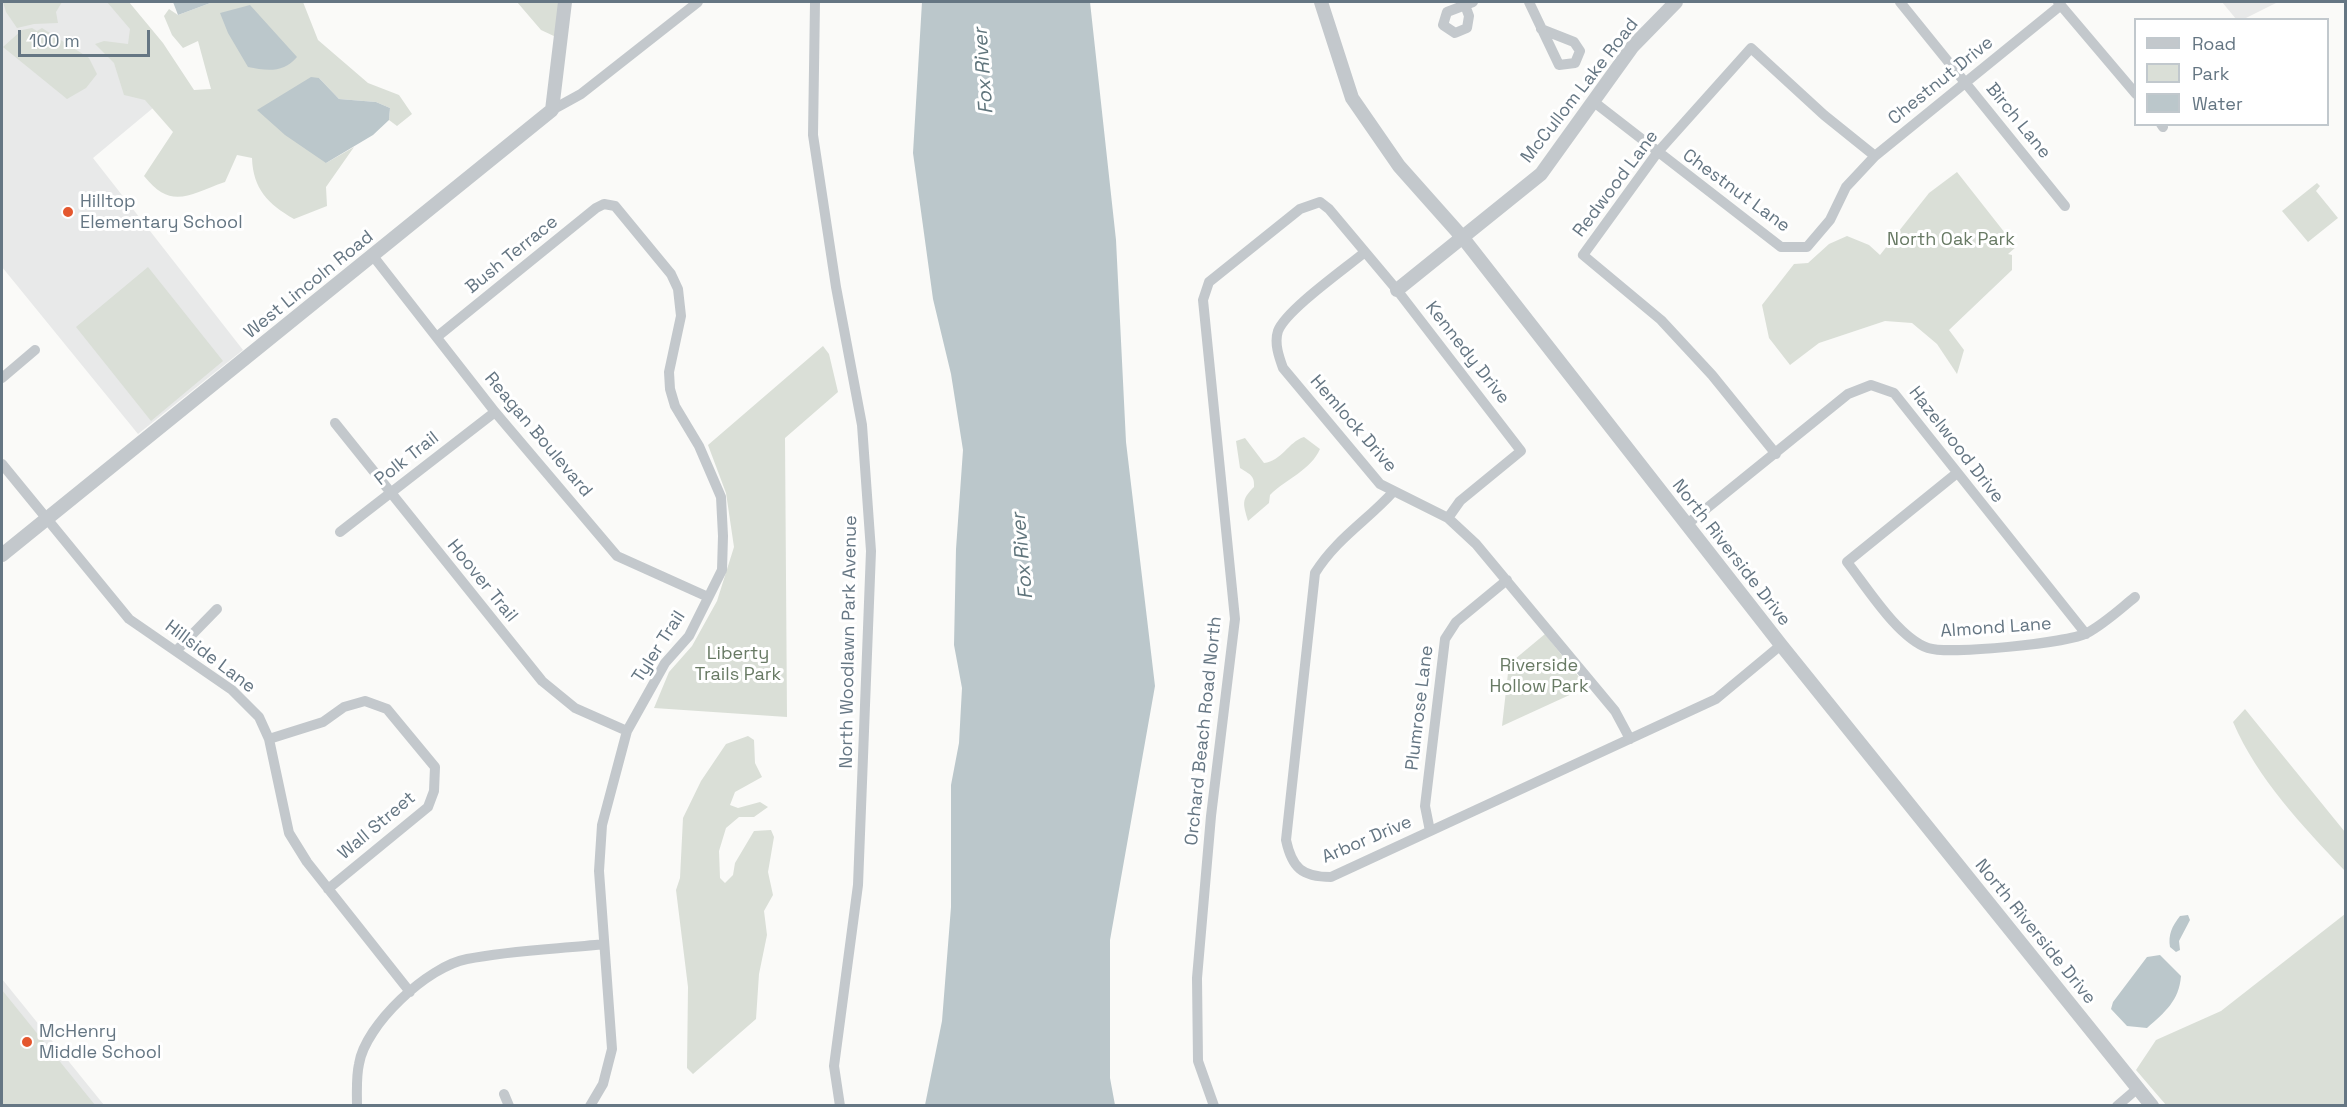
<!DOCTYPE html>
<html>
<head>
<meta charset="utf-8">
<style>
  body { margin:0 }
  #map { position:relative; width:2347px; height:1107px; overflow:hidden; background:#fafaf8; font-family:"Space Grotesk",sans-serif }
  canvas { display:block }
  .frame { position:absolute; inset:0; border:3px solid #657683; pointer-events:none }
  .legend { position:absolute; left:2134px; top:18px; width:195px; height:108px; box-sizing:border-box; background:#fff; border:2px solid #c1c8cd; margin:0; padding:8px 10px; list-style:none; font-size:18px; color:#657683 }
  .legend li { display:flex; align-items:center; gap:12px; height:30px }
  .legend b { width:30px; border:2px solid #c1c8cd }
  .scale { position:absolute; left:18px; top:30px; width:132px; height:27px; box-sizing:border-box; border:3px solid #657683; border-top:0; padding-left:8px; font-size:18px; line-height:21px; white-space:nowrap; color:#657683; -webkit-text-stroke:4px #fff; paint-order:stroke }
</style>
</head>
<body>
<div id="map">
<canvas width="2347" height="1107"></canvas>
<div class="frame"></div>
<ul class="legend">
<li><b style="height:8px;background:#c3c8cc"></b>Road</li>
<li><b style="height:16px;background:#dadfd7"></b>Park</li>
<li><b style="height:16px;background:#bbc7cb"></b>Water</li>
</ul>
<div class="scale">100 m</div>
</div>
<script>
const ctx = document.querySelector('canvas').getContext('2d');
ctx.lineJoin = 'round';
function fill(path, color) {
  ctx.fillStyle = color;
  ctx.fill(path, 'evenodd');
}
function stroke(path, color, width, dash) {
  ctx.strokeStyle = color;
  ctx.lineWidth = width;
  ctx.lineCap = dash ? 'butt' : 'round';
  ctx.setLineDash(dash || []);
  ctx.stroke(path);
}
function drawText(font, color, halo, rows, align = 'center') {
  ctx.font = font + ' "Space Grotesk",sans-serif';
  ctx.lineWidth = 6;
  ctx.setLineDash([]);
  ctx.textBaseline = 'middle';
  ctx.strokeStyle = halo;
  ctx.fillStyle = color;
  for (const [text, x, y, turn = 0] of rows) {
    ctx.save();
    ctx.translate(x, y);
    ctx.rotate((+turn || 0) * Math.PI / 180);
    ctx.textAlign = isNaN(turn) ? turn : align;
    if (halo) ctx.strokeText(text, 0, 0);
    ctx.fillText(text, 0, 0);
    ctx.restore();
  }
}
fill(new Path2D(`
  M2,2H120L183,83L93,158L243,350L138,434L2,267Z
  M2222,2H2278L2242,20L2236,19Z
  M2,979L104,1105H2Z`), '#e8e9e9');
fill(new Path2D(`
  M3,2H62L56,12L58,23L34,24L17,28L6,12Z
  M107,2H129L163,43L194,90L211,89L198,41L183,48L172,35L164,16L169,9L178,15L213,2H303L318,40L368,83L399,95L412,114L397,126L389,120L390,108L376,102L339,99L319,78L326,163L354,147L326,187L327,206L294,219C268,204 253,189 252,158L237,155L225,182C189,194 172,211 144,176L173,132L145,100L124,95L114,63L95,44L104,41L128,44L130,29Z
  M517,2H559L556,37L541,30Z
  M32,28L37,31L42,28L89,58L97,74L86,88L67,99L3,47L22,30Z
  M1957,172L2016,247L2008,254L2012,255V270L1949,330L1964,350L1957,374L1937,344L1912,323L1885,321L1819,343L1790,365L1769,338L1762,305L1794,264L1808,263L1829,244L1847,236L1869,245L1880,255L1929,193Z
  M2317,183L2320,186L2316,191L2338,218L2308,242L2282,211Z
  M148,267L223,361L151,421L76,327Z
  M823,346L829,354L838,392L785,438L787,717L654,708L669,672L692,646L717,601L734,547L726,493L708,445Z
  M1304,437L1320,449C1311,470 1286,479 1270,495L1269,503L1248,521C1243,503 1241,500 1254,487C1255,475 1249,474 1240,468L1236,441L1245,438L1264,463C1282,461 1288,442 1304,437Z
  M1545,634L1587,687L1502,726L1509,664Z
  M2245,709L2345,832V871C2302,825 2258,780 2233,722Z
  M748,736L754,740L755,763L762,777L735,792L730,805L738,808L760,802L768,807L754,817H739L726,828L719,851L720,878L725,883L733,875L735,863L754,831L771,830L774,837L768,872L773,895L764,911L767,935L759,974L756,1019L693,1074L687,1068L688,987L676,890L680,878L683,818L701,781L726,744Z
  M2345,914V1105H2166L2136,1070L2156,1040L2221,1011Z
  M2,990L95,1105H2Z`), '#dadfd7');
fill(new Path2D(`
  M173,2H213L178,15Z
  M922,2H1090L1116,240L1126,442L1155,686L1110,940V1078L1115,1105H925L942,1021L951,907V785L959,743L962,688L954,645L956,549L963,450L951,374L933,299L913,153Z
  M250,5L297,57C284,73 267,71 248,67L228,33L220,13Z
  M311,77L319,78L339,99L376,102L390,108L389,120L373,135L326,163L285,135L257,110Z
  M2188,915L2190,920L2179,941L2180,950L2176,952L2170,947C2168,935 2172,926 2180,916Z
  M2160,955L2181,976C2179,1001 2165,1012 2147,1028L2127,1026L2111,1009L2113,1002L2147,957Z`), '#bbc7cb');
stroke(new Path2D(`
  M815,2L813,135L836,287L862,425L871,551L858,885L834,1066L840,1106
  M1529,2L1559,65L1575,63L1580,51L1574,42L1541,29
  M1900,2L2065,206
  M2058,2L2136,94
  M1465,5L1469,16L1467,28L1455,33L1443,25L1447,12L1473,2
  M1594,102L1781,247H1807L1830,220L1846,187L1875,156L2061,5
  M552,110L581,94L698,2
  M2161,124L2163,127
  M1365,252C1346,268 1286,310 1278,331C1274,343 1279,357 1283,368L1380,484L1448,518L1476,544L1615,711L1630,739
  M373,256L495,412L617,556L708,597
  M438,336L596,208L604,204L615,206L671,274L678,289L681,316L669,372L670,389L675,406L699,446L721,497L723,536L722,570L689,636L665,663L627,731L602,825L599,871L612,1049L603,1084L590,1106
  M2,378L35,350
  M335,423L542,681L575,708L627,731
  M1776,454L1712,375L1661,320L1583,255L1657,153L1751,48L1824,115L1875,156
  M2,464L129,619L232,690L259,717L269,739L289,833L307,862L410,992
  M1957,473L1847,562C1866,586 1898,638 1928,648C1949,655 2068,643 2087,633C2104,624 2120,609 2135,597
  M1394,491C1367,521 1337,538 1315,573L1286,840C1292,868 1302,877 1331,877L1716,699L1781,645
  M1686,525L1848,394L1871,385L1894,393L2086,634
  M340,532L495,412
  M177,650L217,609
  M269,739L323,722L344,707L365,701L387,709L435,767L434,791L428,807L328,889
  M1430,831L1425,806L1445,639L1456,622L1507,580
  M504,1094L509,1106
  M357,1106C357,1092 356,1077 359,1064C365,1025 428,966 467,959C512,950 559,949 604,944
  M1214,1106L1198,1061L1197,978L1211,816L1235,619L1203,300L1209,282L1300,209L1320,202L1329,209L1397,290L1521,451L1460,501L1448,518
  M2117,1106L2138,1088`), '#c3c8cc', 10);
stroke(new Path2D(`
  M1321,2L1352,98L1399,166L1463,238L1781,645L2152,1106
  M1397,290L1541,174L1633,46L1676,2
  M2,555L552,110L565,2`), '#c3c8cc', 14);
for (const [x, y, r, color] of [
  [68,212,6,"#e4572e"],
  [27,1042,6,"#e4572e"]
]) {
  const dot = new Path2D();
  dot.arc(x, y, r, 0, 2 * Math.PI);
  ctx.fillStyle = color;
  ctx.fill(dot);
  stroke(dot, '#fff', 2);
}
drawText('18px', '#657683', '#fff', [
  ["Chestnut Drive",1941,81,-39],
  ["McCullom Lake Road",1580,91,-52],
  ["Birch Lane",2018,121,51],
  ["Redwood Lane",1616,184,-53],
  ["Chestnut Lane",1736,191,36],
  ["Bush Terrace",512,255,-39],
  ["West Lincoln Road",309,285,-39],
  ["Kennedy Drive",1467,353,52],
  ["Hemlock Drive",1353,424,49],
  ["Reagan Boulevard",538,435,50],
  ["Hazelwood Drive",1956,445,52],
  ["Polk Trail",407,459,-38],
  ["North Riverside Drive",1731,553,52],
  ["Hoover Trail",482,581,51],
  ["Almond Lane",1996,628,-4],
  ["North Woodlawn Park Avenue",849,642,-89],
  ["Tyler Trail",659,647,-57],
  ["Hillside Lane",210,657,37],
  ["Plumrose Lane",1420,708,-83],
  ["Orchard Beach Road North",1204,731,-84],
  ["Wall Street",377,826,-40],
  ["Arbor Drive",1367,840,-23],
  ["North Riverside Drive",2035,932,51]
]);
drawText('18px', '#657683', '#fff', [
  ["Hilltop",80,202],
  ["Elementary School",80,223],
  ["McHenry",39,1032],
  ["Middle School",39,1053]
], 'left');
drawText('18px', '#687a64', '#fff', [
  ["North Oak Park",1951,240],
  ["Liberty",738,654],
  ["Trails Park",738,675],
  ["Riverside",1539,666],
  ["Hollow Park",1539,687]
]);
drawText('italic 20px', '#60757c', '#fff', [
  ["Fox River",984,71,-94],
  ["Fox River",1023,556,-95]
]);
</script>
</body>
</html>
